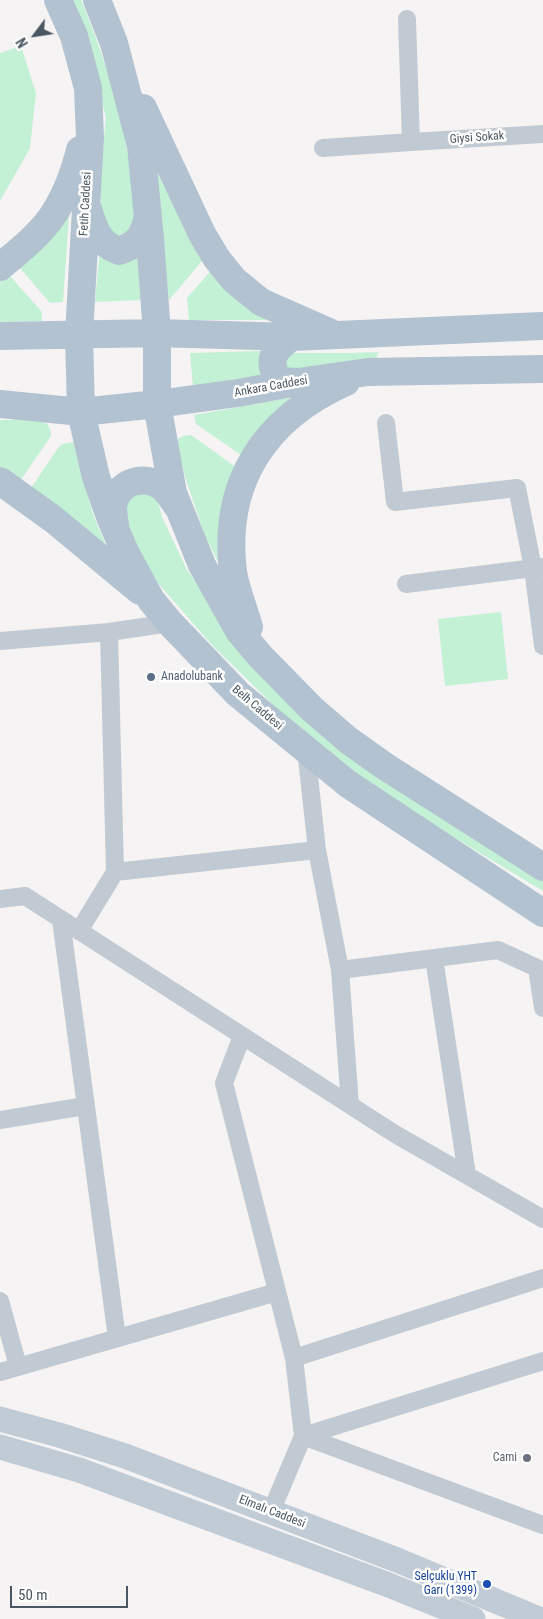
<!DOCTYPE html>
<html>
<head>
<meta charset="utf-8">
<style>
  body { margin:0 }
  #map { position:relative; width:543px; height:1619px; overflow:hidden; background:#f5f3f3; font-family:"Roboto Condensed",sans-serif }
  canvas { display:block }
  .north { position:absolute; left:10px; top:10px; width:50px; height:50px; -webkit-text-stroke:4px #fff; paint-order:stroke; rotate:239deg; font-size:14px; font-weight:700; line-height:20px; text-align:center; color:#4a5661 }
  .north::after { content:''; display:block; margin:auto; width:18px; height:22px; background:#4a5661; clip-path:polygon(50% 0,100% 100%,50% 72%,0 100%) }
  .scale { position:absolute; left:10px; top:1586px; width:118px; height:22px; box-sizing:border-box; border:2px solid #4a5661; border-top:0; padding-left:6px; font-size:15px; line-height:18px; white-space:nowrap; color:#4a5661; -webkit-text-stroke:4px #fff; paint-order:stroke }
</style>
</head>
<body>
<div id="map">
<canvas width="543" height="1619"></canvas>
<div class="north">N</div>
<div class="scale">50 m</div>
</div>
<script>
const ctx = document.querySelector('canvas').getContext('2d');
ctx.lineJoin = 'round';
function fill(path, color) {
  ctx.fillStyle = color;
  ctx.fill(path, 'evenodd');
}
function stroke(path, color, width, dash) {
  ctx.strokeStyle = color;
  ctx.lineWidth = width;
  ctx.lineCap = dash ? 'butt' : 'round';
  ctx.setLineDash(dash || []);
  ctx.stroke(path);
}
function drawText(font, color, halo, rows, align = 'center') {
  ctx.font = font + ' "Roboto Condensed",sans-serif';
  ctx.lineWidth = 5;
  ctx.setLineDash([]);
  ctx.textBaseline = 'middle';
  ctx.strokeStyle = halo;
  ctx.fillStyle = color;
  for (const [text, x, y, turn = 0] of rows) {
    ctx.save();
    ctx.translate(x, y);
    ctx.rotate((+turn || 0) * Math.PI / 180);
    ctx.textAlign = isNaN(turn) ? turn : align;
    if (halo) ctx.strokeText(text, 0, 0);
    ctx.fillText(text, 0, 0);
    ctx.restore();
  }
}
fill(new Path2D(`
  M68,0H81C107,62 126,127 134,194C136,208 134,222 134,236L110,240L101,208V169L106,117L82,33Z
  M21,46L36,93L30,148L0,201V53Z
  M151,149L207,255L169,300Z
  M69,216L63,302L50,303L20,268Z
  M100,249L140,252L144,300L95,302Z
  M214,267L279,320H189L187,298Z
  M9,275L42,312V321L0,322V282Z
  M260,351L263,376L193,387L190,353Z
  M378,352L377,358L285,373L278,358L292,353H350Z
  M300,396L247,459L196,424L194,415Z
  M0,420C10,420 40,418 47,424C50,427 51,432 51,436L18,484L0,474Z
  M191,435L240,470L223,571L205,536L186,480L176,440L183,436Z
  M74,442L82,476L94,517L108,550L29,491L58,448L62,444Z
  M133,489L155,494L163,519L186,568L228,631L543,879V891L397,803L299,730L212,645L157,582L133,541L121,502Z
  M501,612L508,679L445,686L438,619Z`), '#c3f1d5');
stroke(new Path2D(`
  M407,19L411,142L543,134
  M323,148L411,142
  M386,423L395,502L517,488L533,568L543,646
  M406,584L543,567
  M0,641L109,632L170,623
  M306,749L317,850L340,970L350,1105
  M115,872L317,850
  M0,899L25,896L395,1134L543,1219
  M61,920L117,1338
  M79,931L115,872L109,632
  M434,958L467,1175
  M340,970L498,950L537,968L543,1008
  M242,1036L224,1083L294,1358L303,1436L271,1512
  M0,1120L85,1106
  M0,1301L18,1366
  M294,1358L543,1278
  M543,1361L303,1436L543,1525
  M0,1372L277,1292`), '#c1cad2', 18);
stroke(new Path2D(`
  M0,1419L59,1435L125,1456L397,1560L539,1619
  M0,1447L79,1470L386,1584L473,1619`), '#c1cbd6', 25);
stroke(new Path2D(`
  M58,0L74,36L88,88L90,137L79,335L81,412L96,477L110,517L125,552L151,600L170,623L238,694L348,784L543,913
  M97,0L114,43L141,146L150,239L157,333V404L173,493L202,565L239,631L261,657L312,709L348,740L383,765L543,867
  M143,108L202,234L217,259L234,280L261,302L329,332
  M88,209C94,229 98,243 119,251C139,244 143,236 148,217
  M0,267C18,252 37,237 51,218C65,198 74,174 80,150
  M0,336L157,333L292,337L543,326
  M292,337C274,349 265,361 280,381L298,382
  M0,404L81,412L157,404L238,393L298,382L368,372L543,369
  M0,481L53,519L140,591
  M115,525C114,518 112,509 114,502C120,481 144,475 161,486C168,491 173,501 178,507
  M249,627C244,609 236,590 233,572C222,482 265,418 346,382`), '#b3c2d1', 28);
for (const [x, y, r, color] of [
  [151,677,5,"#5c6f8a"],
  [527,1458,5,"#6b7280"],
  [487,1584,5,"#1a4fb4"]
]) {
  const dot = new Path2D();
  dot.arc(x, y, r, 0, 2 * Math.PI);
  ctx.fillStyle = color;
  ctx.fill(dot);
  stroke(dot, '#fff', 2);
}
drawText('12px', '#4a5661', '#fff', [
  ["Giysi Sokak",477,138,-4],
  ["Fetih Caddesi",86,204,-87],
  ["Ankara Caddesi",271,387,-10],
  ["Belh Caddesi",257,708,40],
  ["Elmalı Caddesi",272,1512,21]
]);
drawText('12px', '#4e5e75', '#fff', [
  ["Anadolubank",161,677]
], 'left');
drawText('12px', '#5b616d', '#fff', [
  ["Cami",517,1458]
], 'right');
drawText('12px', '#164399', '#fff', [
  ["Selçuklu YHT",477,1577],
  ["Garı (1399)",477,1591]
], 'right');
</script>
</body>
</html>
